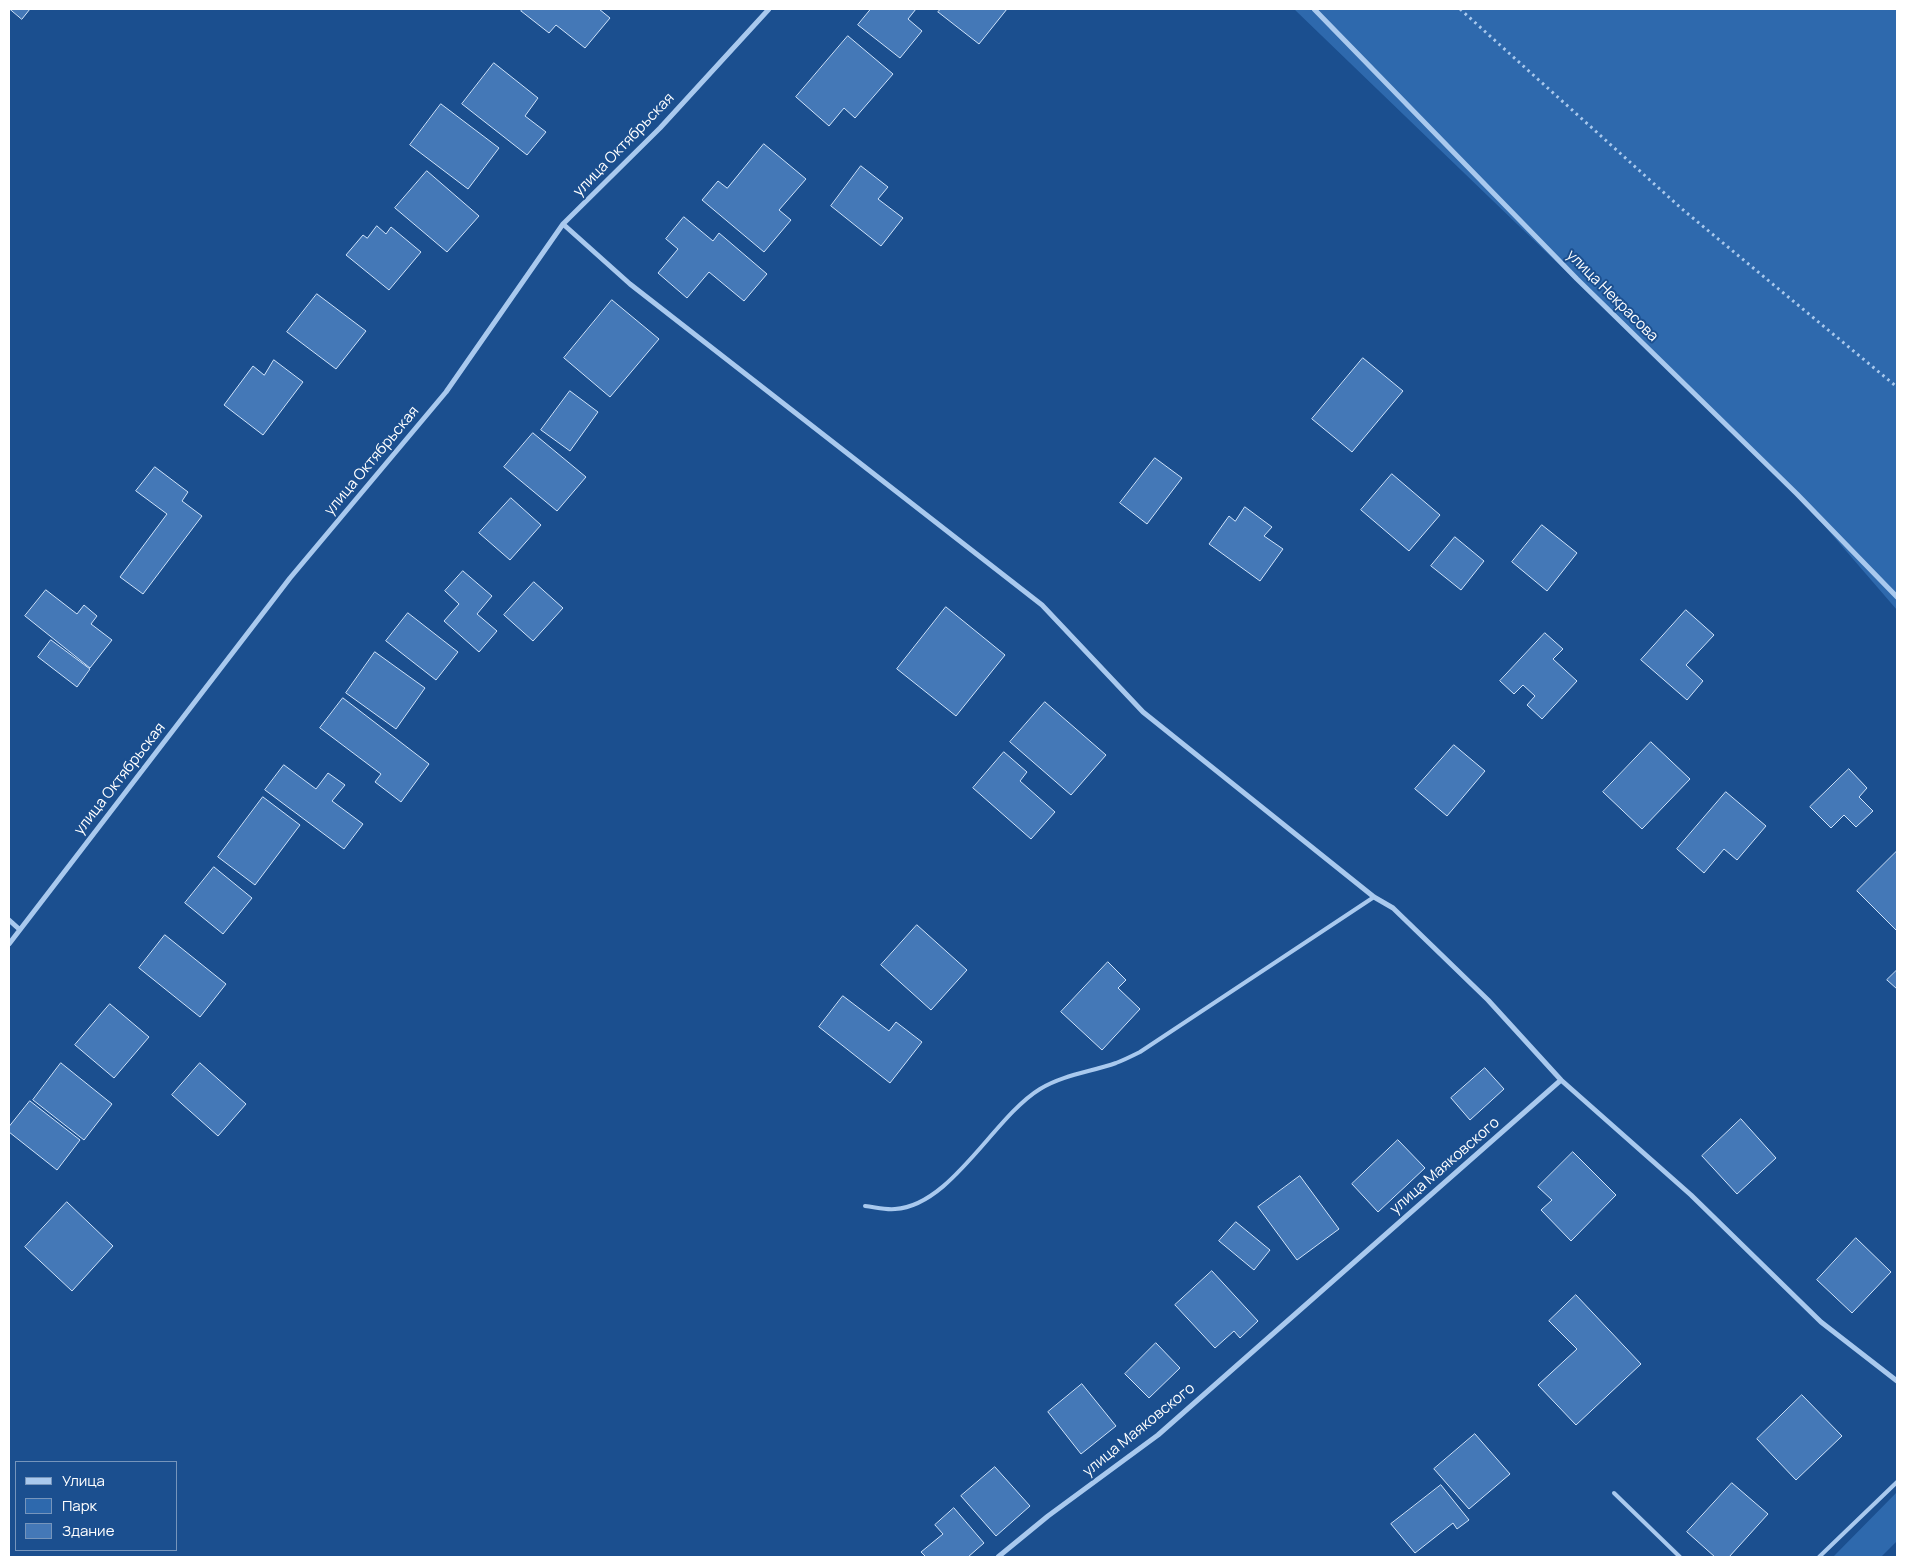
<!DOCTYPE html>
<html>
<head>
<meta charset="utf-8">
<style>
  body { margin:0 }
  #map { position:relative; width:1906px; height:1566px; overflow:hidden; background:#1b4f8f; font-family:Manrope,sans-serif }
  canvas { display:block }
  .frame { position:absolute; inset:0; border:10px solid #fff; pointer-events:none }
  .legend { position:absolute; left:15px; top:1461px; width:162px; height:90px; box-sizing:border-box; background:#1b4f8f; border:1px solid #7695bc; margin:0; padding:6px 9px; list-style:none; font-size:15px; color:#fff }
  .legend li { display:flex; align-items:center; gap:10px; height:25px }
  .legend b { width:25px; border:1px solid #7695bc }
</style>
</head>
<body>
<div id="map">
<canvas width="1906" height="1566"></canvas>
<div class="frame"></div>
<ul class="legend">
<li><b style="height:6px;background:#a9c9ee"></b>Улица</li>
<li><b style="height:14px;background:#2e69ad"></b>Парк</li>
<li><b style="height:14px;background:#4478b7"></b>Здание</li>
</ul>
</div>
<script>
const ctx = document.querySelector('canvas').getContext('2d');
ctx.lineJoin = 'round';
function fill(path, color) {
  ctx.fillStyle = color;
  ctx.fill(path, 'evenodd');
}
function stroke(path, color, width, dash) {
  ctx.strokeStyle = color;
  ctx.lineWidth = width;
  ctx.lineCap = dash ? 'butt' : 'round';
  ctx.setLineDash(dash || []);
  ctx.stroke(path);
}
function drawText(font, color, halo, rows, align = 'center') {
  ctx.font = font + ' Manrope,sans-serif';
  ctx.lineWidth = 4;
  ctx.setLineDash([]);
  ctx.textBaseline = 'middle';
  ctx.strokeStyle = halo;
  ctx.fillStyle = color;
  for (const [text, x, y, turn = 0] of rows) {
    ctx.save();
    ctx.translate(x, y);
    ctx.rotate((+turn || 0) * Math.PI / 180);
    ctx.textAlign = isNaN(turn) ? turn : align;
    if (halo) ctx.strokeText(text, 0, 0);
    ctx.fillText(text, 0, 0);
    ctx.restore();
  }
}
fill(new Path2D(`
  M1294,9H1897V610L1797,494Z
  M1897,1492V1541L1881,1557H1833Z`), '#2e69ad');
const building = new Path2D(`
  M10,9H30L22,19Z
  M523,9H599L610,18L585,48L556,25L549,33L521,11Z
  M871,9H916L908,19L922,31L900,58L858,25Z
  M941,9H1007L979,44L938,12Z
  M848,36L893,74L855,118L844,108L829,126L796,97Z
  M494,63L538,98L525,116L546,132L527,155L462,104Z
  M441,104L499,148L468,189L410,145Z
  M764,144L806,179L779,210L791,220L764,252L702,200L718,181L727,188Z
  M861,166L888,187L878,199L903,218L881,246L831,206Z
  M427,171L479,216L447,252L395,208Z
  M684,217L713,241L719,233L767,274L744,301L709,272L687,298L658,273L678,249L666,239Z
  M377,226L386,234L391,227L421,252L389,290L346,255L363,235L367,238Z
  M317,294L366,331L336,369L287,332Z
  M612,300L659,339L610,397L564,358Z
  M1363,358L1403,391L1352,452L1312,419Z
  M274,360L303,382L263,435L224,405L253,366L264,375Z
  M570,391L598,412L570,451L541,430Z
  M533,433L586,477L557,511L504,467Z
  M1155,458L1182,478L1147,524L1120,503Z
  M155,467L188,492L182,501L202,516L143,594L120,577L167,514L136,491Z
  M1392,474L1440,515L1409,551L1361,510Z
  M511,498L541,525L510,560L479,533Z
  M1245,507L1272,527L1264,536L1283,549L1260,581L1209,544L1229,516L1235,521Z
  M1542,525L1577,553L1547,591L1512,562Z
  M1455,537L1484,561L1461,590L1431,566Z
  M463,571L492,596L477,614L497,631L479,652L444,621L459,604L445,591Z
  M534,582L563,608L533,641L504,615Z
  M46,590L77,614L84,605L97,616L91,624L112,640L90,668L25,616Z
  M946,607L1005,655L956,716L897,669Z
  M1686,610L1714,635L1686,665L1703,681L1687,700L1641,660Z
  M408,613L458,652L436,680L386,641Z
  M1545,633L1563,649L1553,659L1577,681L1542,719L1527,705L1535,696L1523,685L1514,694L1500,681Z
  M51,640L90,669L77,687L38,657Z
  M375,652L425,688L396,729L346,693Z
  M343,698L429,764L401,802L375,782L381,774L320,728Z
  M1045,702L1106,755L1071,795L1010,742Z
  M1651,742L1690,779L1642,829L1603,792Z
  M1454,745L1485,771L1447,816L1415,789Z
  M1004,752L1027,772L1020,781L1055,812L1031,839L973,788Z
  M284,765L316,789L328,773L345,785L332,801L363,824L344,849L265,790Z
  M1849,769L1867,788L1859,797L1873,811L1856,827L1844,815L1831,828L1810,807Z
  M1726,792L1766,826L1737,860L1724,849L1704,873L1677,849Z
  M263,797L300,825L255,885L218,857Z
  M1897,851V931L1857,891Z
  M214,867L252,898L223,934L185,903Z
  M917,925L967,970L931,1010L881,965Z
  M165,935L226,984L200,1017L139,968Z
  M1108,962L1126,980L1118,988L1140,1009L1102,1050L1061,1012Z
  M1897,970V989L1887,980Z
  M843,996L889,1031L896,1022L922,1042L890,1083L819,1027Z
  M110,1004L149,1037L114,1078L75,1045Z
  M61,1063L112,1104L84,1140L33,1100Z
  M200,1063L246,1104L218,1136L172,1095Z
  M1485,1068L1504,1089L1470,1120L1451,1098Z
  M30,1101L80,1140L57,1170L9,1132V1127Z
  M1741,1119L1776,1158L1737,1194L1702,1156Z
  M1398,1140L1425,1168L1378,1212L1352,1184Z
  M1573,1152L1616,1195L1571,1241L1541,1210L1552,1200L1538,1187Z
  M1300,1176L1339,1229L1297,1260L1258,1207Z
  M67,1202L113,1246L72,1291L25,1247Z
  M1236,1222L1270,1250L1254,1270L1219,1241Z
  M1856,1238L1891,1272L1852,1313L1817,1280Z
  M1212,1271L1258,1321L1240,1338L1234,1331L1215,1348L1175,1305Z
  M1576,1295L1641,1364L1576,1425L1538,1385L1577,1349L1549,1321Z
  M1156,1343L1180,1368L1149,1398L1125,1374Z
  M1082,1384L1116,1426L1081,1454L1048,1412Z
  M1802,1395L1842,1436L1796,1480L1757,1439Z
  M1475,1434L1510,1474L1469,1509L1434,1469Z
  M995,1467L1030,1506L996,1536L961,1496Z
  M1732,1483L1768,1514L1729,1557H1715L1687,1532Z
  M1441,1485L1469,1520L1457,1529L1453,1523L1415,1553L1391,1524Z
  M954,1508L984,1543L968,1557H926L921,1552L943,1534L935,1525Z`);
fill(building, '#4478b7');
stroke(building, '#cfe3fa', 1);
stroke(new Path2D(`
  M1460,9L1682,209L1897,387`), '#a9c9ee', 3, [2.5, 4]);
stroke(new Path2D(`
  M865,1206C875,1207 885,1210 895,1209C951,1206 994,1117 1040,1089C1063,1075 1090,1072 1116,1063C1124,1060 1132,1056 1140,1052L1374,897
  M1614,1493L1680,1557
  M1819,1557L1897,1482`), '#a9c9ee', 4);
stroke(new Path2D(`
  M1314,9L1577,279L1797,494L1897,597
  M563,224L630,284L1042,605L1143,712L1374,897L1393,908L1488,1000L1561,1080L1691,1195L1821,1322L1897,1381
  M9,920L19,929
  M9,944L290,578L446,392L563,224L660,128L769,9
  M998,1557L1048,1516L1158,1435L1561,1080`), '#a9c9ee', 5);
drawText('15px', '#fff', '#1b4f8f', [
  ["улица Октябрьская",624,145,-46],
  ["улица Некрасова",1612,296,45],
  ["улица Октябрьская",372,461,-50],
  ["улица Октябрьская",120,779,-52],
  ["улица Маяковского",1445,1166,-41],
  ["улица Маяковского",1139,1430,-39]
]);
</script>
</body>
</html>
